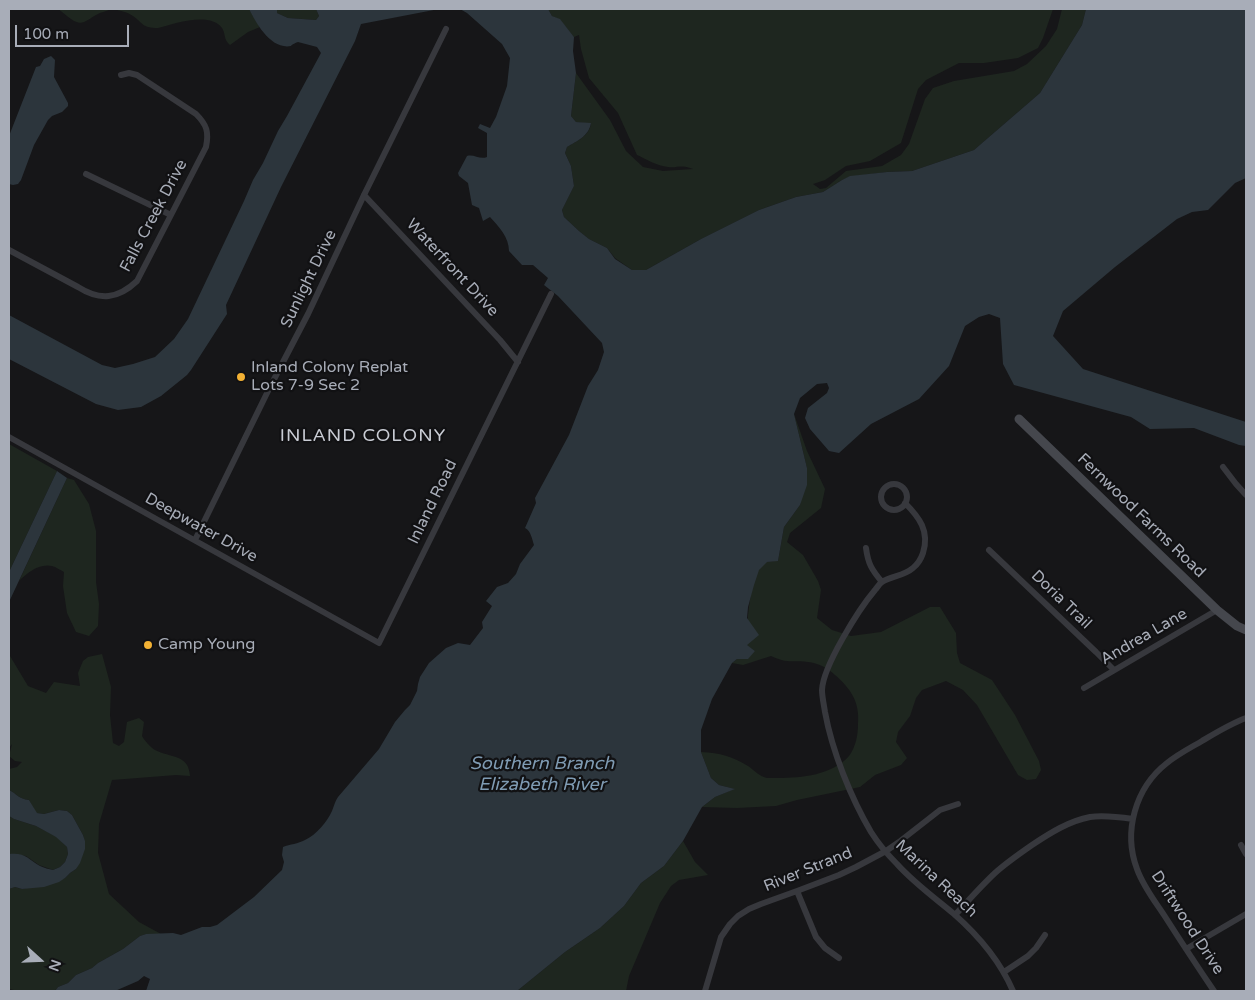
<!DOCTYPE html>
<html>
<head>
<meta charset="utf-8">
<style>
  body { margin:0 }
  #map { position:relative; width:1255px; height:1000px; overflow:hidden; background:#161618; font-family:"Varela Round",sans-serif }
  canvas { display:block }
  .frame { position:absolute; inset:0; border:10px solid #a8adb8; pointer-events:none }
  .north { position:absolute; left:15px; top:935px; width:50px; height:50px; -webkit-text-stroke:4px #111113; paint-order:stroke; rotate:110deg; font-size:14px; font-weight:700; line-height:20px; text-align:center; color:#a8adb8 }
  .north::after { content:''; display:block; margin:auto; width:18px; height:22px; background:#a8adb8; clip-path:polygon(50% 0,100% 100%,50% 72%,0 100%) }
  .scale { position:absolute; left:15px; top:25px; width:114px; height:22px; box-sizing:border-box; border:2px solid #a8adb8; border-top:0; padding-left:6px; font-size:15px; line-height:18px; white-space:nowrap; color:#a8adb8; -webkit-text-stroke:4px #111113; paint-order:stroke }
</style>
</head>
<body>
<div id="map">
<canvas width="1255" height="1000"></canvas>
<div class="frame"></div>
<div class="north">N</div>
<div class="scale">100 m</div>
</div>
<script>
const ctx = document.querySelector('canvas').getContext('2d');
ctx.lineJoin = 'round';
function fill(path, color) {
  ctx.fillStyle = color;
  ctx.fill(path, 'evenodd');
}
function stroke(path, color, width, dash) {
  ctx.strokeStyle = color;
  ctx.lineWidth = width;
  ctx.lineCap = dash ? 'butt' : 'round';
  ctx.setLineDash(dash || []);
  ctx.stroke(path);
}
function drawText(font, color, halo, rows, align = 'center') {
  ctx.font = font + ' "Varela Round",sans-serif';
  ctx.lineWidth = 4.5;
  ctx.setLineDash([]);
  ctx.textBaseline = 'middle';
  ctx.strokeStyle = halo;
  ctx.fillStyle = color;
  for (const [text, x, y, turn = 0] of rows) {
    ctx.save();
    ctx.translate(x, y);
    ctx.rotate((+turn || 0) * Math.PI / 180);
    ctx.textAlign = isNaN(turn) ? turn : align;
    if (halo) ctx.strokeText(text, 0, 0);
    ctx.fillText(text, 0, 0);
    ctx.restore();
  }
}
fill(new Path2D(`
  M58,9H112C107,11 101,12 96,15C87,20 82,27 71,19C66,16 63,12 58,9Z
  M114,9H249L260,27L248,32L230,45C223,39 226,34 222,28C210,11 173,24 158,28C142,28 143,23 133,16C128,12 120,11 114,9Z
  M277,9H316L319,16L316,20L288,18L277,13Z
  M548,9H1053L1043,38L1038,48L1018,58L984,63H959L926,80L918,89L901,143L870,161L846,166L825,180L813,184L820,189L826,188L846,171L882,166L901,155L909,144L925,99L933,88L954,81L1014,71L1027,64L1046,46L1057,29L1062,9H1086L1082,25L1040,93L974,150L912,171L887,172L849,177L842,180L823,192L796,197L759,210L701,239L646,270H632L615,258L607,248L589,239L579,231L564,217L562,210L574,186L571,166L565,153L567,147C577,141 589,136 591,124L576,122L571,116L576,73L610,120L626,151L643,167L663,171L693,169C680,164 679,168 668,167C657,166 646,159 637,155L618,113L589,78L581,49L579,35L574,37L560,20L552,16Z
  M794,414L807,451L825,489L821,508L790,533L787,542L803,555L818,581L821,590L817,618L832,630L851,636L881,632L930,607H940L956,633L957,653L960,663L992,680L1015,715L1039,761L1041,770L1036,779L1027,780L1018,775L977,705L963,690L946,681L922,690L916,698L910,716L898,732L896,742L907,758L901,765L875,775L860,787L797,800L776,806L737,808L702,807L715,797L734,789L719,785L711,778L701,752C721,753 731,756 748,766C754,770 760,777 767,778C771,778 775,778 778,778C802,778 832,775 849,756C856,747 858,734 858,724C860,702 851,689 835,675C828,668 818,663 808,662C791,660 788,664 771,656L743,665L732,663L737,659L755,651L746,645C747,628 749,570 766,562C769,561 774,561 778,561L784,527L800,505L807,468Z
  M9,444L57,471L9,572Z
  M67,478L74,480L89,504L96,531V582L99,604L98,626L89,636L76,632L67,613L63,586L64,572C60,570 56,567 52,566C39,563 27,573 19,581Z
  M9,648L10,656L28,686L46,693L54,682L80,686L78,673L83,661L88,657L102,654L111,687L110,715L113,743L119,746L124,742L127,722L139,718L144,722L142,736C145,741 150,747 155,750C170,758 189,754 190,776L176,775L112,780L99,824L98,853L109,894L139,922L161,934H146L140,936L123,949L98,963L92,968L76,975L68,983L58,987L55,991H18L9,989V889L15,887L22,889L65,878L70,873L76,869L85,842L83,835L72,815L67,811L59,810L44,814L36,813L29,800C19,799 17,794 9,790V769L17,767L22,762L15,761L9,756L12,744L9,748Z
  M9,816L14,819L36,826L57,837L67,847L68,854L65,862L60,867L53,870L39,865L26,856L9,854Z
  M683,841L695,862L708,875L679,880L671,886L660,903L629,976L626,991H517L565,952L600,928L624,906L641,883L664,866Z`), '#1e261f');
fill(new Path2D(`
  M249,9H277V13L288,18L316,20L319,16L316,9H439L361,24L355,41L281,187L226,305L227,314L191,370L187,375L161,396L141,407L118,410L96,404L9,359V315L102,365L115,368L133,364L155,357L174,339L188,319L244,201L253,180L263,163L278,131L287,116L321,53L317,47L298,42C297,42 291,45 291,46C271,50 256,23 249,9Z
  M460,9H548L552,16L560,19L574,37L573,51L576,73L571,116L576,122L591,123C589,136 577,141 567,147L565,153L571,166L574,186L562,210L564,217L579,231L589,239L607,248L615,259L632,270H646L701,239L759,210L796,197L823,192L842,180L850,176L887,172L912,171L974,150L1040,93L1082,25L1086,9H1246V178L1235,183L1208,210L1192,212L1177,219L1115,267L1063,311L1053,336L1083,369L1246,422V446L1239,445L1194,428L1150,429L1131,417L1014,385L1003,364L1000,318L989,314L979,317L965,326L949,366L919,399L871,424L839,453L829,451L810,429L805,418L808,408L827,393L829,388L827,383L817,384L800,398L794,414L807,468V485L800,505L784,527L778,561L767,562L759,570L754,585L748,607L747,618L759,635L747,645L755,651L748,659H737L732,663L712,699L701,730V752L711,778L719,785L735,789L715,797L702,807L683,841L664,866L641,883L624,906L600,928L565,952L517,991H146L150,979L144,976L138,981L115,991H55L58,987L68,983L76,975L92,968L98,963L123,949L140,936L146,934L173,933L181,935L202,927H210L217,925L254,897L282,870L284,862L282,855L283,847C290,844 298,844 305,840C316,835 327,822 332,811C334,806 335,801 338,797L379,749L395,722L405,710L410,705L417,691L418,684L420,677L429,663L446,648L458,643L470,645L483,628L482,622L492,606L486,601L497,587L508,583L516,574L520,564L534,545C532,539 531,531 525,528L536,503L535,498L569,435L588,386L598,370L604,352L602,343L558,296L544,285L548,278L533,265H522L509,251C509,237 499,227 490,217L483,221L479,208L472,205L468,183L459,176L458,173L467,156C474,154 480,160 487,157V133L478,128L480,124L490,128L496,117L507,86L510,58L502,44L467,13Z
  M51,56L55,60L54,77L68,103V106L62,112L52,116L48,120L34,145L21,180L18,184L13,185L9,184V136L36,67L40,66L44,59Z
  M57,471L67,478L9,602V572Z
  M9,790C17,794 19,799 29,800L37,813L44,814L59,810L67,811L72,815L83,835L85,841V849L80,863L76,869L70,873L65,878L59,882L44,887L22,889L15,887L9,889V854C25,852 28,859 40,866C44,868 49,869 53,870L60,867L65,862L68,854L67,847L56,837L36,826L14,819L9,816Z`), '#2c353c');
stroke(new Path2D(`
  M86,174L171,215
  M364,195L500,340L518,362
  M9,250L78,287C100,301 118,299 137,281L206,147C209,132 207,125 196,114L137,75L129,73L121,75
  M9,437L379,643L551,294
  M1223,467L1236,484L1246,495
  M881 497a13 13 0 1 1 26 0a13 13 0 1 1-26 0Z
  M905,503C919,517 930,531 923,553C921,559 918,564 913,568C904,576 891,576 882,582C879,584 877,588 875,590C859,609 823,666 822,690C822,697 824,705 825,712C832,751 851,798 871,832C878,843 888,855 897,864C914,883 935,898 954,914C979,936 1000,961 1013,991
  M195,540L270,387L308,314L364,195L446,29
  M866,548C868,564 872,570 882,582
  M989,550L1096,652L1114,670
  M1084,688L1217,610
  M1241,845L1246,854
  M797,891L816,937L825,948L839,958
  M955,915C968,901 981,886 995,873C1006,863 1019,854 1032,845C1050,833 1069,821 1090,817C1105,815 1119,817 1133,819
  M1186,949L1246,914
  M1004,972L1028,956L1036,948L1045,935
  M705,991L721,937L730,924L738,916L749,909L761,904L797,891L839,875L856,867L886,851L899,842L940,810L958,804
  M1214,991C1197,966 1180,940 1164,915C1154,900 1143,886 1137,869C1123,832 1135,788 1167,763C1178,754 1190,748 1202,741C1217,732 1230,724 1246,718`), '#37383d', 6);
stroke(new Path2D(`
  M1019,419L1217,610L1237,626L1246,630`), '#45474d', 9);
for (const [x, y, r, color] of [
  [241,377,5,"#f2b134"],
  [148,645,5,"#f2b134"]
]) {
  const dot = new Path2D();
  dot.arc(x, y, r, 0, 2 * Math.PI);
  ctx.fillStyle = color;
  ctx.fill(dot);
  stroke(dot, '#111113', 2);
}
drawText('16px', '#a8adb8', '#111113', [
  ["Falls Creek Drive",154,216,-62],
  ["Waterfront Drive",452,268,47],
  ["Sunlight Drive",309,279,-64],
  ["Inland Road",433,502,-64],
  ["Fernwood Farms Road",1141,516,44],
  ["Deepwater Drive",201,528,29],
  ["Doria Trail",1061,600,44],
  ["Andrea Lane",1144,637,-30],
  ["River Strand",808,870,-22],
  ["Marina Reach",936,879,43],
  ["Driftwood Drive",1187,923,57]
]);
drawText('16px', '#a8adb8', '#111113', [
  ["Inland Colony Replat",251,368],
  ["Lots 7-9 Sec 2",251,386],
  ["Camp Young",158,645]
], 'left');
ctx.letterSpacing = '1px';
drawText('18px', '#c9ccd4', '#111113', [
  ["INLAND COLONY",363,436]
]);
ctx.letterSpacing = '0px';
drawText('italic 18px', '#7f9bb3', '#111113', [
  ["Southern Branch",542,764],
  ["Elizabeth River",542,785]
]);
</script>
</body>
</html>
